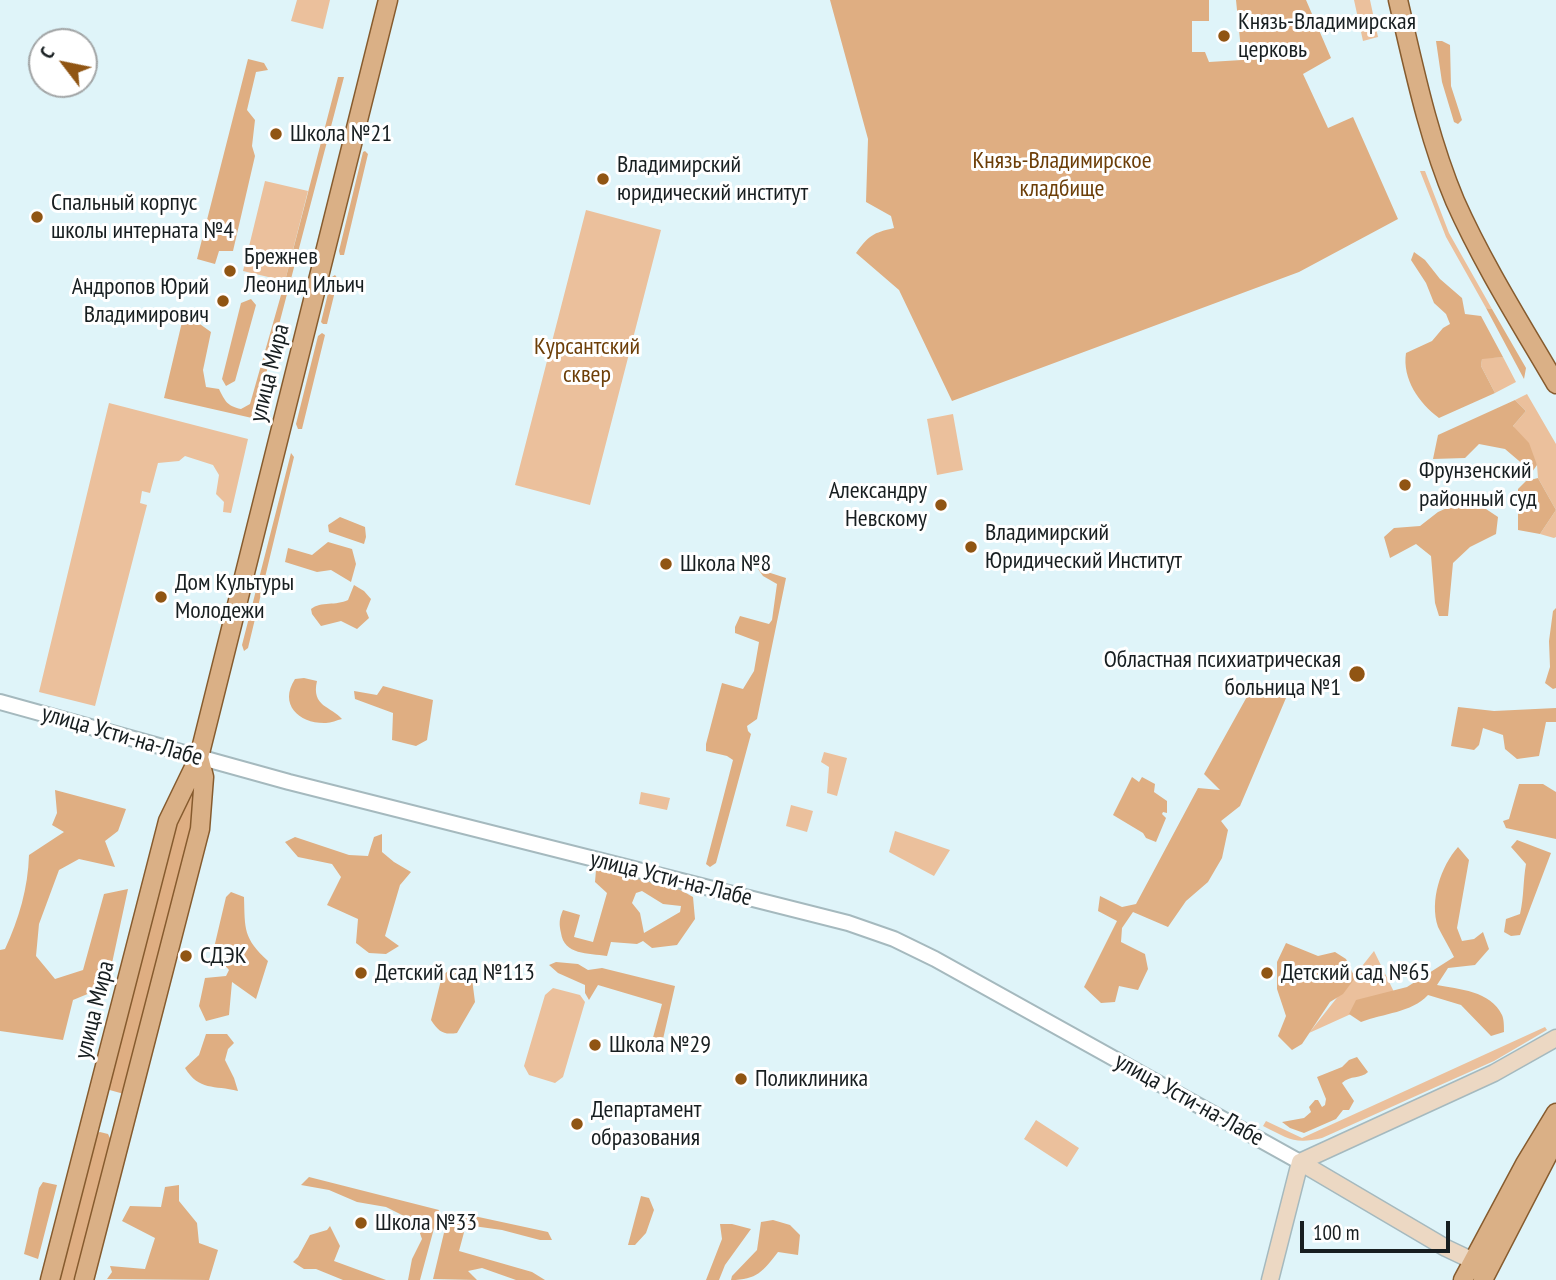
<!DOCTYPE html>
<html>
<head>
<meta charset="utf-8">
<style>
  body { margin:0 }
  #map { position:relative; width:1556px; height:1280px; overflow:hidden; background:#dff4f9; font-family:"PT Sans Narrow",sans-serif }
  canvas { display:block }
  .north { position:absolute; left:28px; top:28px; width:70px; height:70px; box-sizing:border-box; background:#fff; border:2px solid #a2a5a6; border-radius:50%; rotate:302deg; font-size:19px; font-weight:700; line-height:28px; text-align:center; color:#171e20 }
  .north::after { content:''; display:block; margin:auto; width:24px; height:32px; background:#905513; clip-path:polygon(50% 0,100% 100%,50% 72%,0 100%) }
  .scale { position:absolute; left:1300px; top:1221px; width:150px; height:32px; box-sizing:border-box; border:4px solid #171e20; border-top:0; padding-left:9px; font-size:21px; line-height:24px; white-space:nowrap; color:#171e20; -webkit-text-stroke:5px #fff; paint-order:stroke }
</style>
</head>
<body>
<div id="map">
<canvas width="1556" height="1280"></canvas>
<div class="north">С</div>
<div class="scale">100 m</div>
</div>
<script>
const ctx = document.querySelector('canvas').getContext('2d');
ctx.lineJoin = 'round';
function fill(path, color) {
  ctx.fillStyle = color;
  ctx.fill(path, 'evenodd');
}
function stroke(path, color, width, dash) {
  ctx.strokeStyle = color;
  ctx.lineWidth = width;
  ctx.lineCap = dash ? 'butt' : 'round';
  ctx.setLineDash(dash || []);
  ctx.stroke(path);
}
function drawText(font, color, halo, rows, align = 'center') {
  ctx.font = font + ' "PT Sans Narrow",sans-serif';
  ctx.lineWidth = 6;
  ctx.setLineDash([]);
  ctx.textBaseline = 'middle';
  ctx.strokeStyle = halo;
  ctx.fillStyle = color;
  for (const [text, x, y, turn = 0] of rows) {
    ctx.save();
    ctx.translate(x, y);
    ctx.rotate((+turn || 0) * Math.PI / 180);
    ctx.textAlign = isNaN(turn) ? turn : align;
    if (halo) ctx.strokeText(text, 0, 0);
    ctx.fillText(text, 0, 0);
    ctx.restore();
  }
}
fill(new Path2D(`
  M297,0H330L323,29L291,21Z
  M1354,0H1370L1378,37L1363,41Z
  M1420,171H1425L1449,233L1492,309L1486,308L1446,237Z
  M265,181L308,191L285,281L243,271Z
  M586,210L661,230L590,505L515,485Z
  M1503,357L1516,382L1495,393L1481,366L1482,358Z
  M1527,394L1556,444V537L1554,538L1540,534L1556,510L1538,478L1537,465L1513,426L1526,411L1515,400Z
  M109,403L248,439L231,513L223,512L224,502L216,494L219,475L213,465L185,456L179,461L158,463L150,493L142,491L140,503L147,505L95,706L39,692Z
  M953,414L963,470L937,475L927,419Z
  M824,752L847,758L837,796L827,793L829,767L821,762Z
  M641,792L670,798L667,810L639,804Z
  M791,805L813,811L807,832L786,826Z
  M895,831L950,850L934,876L889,852Z
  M1374,951L1395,994L1309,1033Z
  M553,988L580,995L585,1002L563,1077L555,1083L529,1075L524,1066L545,995Z
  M1545,1027L1547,1030L1494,1061L1322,1138C1294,1145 1288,1138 1263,1126L1266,1121L1302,1138Z
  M1036,1120L1079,1148L1067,1167L1024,1139Z`), '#ebc09c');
fill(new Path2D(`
  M830,0H1209V21H1192V52H1205L1209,62L1242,60L1236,0H1306L1331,58L1303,74L1328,128L1353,117L1398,219L1299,272L952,401L899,290L856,253C869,235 873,233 894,228L891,216L866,202L868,139Z
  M1436,41H1442L1450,45L1451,86L1462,120L1458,124L1454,122L1442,82Z
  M248,59L264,63L268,70L256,72L247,110L255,120L252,146L255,156L233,251H219L215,264L197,259Z
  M338,77H344L255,416L252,418L164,398L182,322H197L211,332L203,370L206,387L219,389C225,401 227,406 241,409L250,404L285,281Z
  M365,151L368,154L344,255H340L339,251L363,152Z
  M1414,252L1425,260L1440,279L1462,298L1465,314L1481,316L1503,357L1482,359L1481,366L1495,393L1439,418C1419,403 1402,379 1406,353L1432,341L1443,328L1450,324L1446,314L1434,303L1426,283L1411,260Z
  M335,275L338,279L327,324H323L321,322L332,277Z
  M251,299L256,305L235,381L226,386L222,379L241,303Z
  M1486,308L1492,309L1526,368L1524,379Z
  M322,333L325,335L302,429H298L296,424L318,336Z
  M1515,400L1526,411L1513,426L1529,443L1537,465L1532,472L1505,449L1479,444L1465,458L1433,459L1438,435Z
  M291,453L294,457L248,648L244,651L242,645Z
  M1538,478L1556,510L1540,534L1518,530V489L1526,481Z
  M1458,503L1483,507L1498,517L1496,534L1470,547L1453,563L1448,616H1439L1435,603L1431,556L1416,544L1390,558L1384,537L1394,528L1420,526L1438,512Z
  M340,517L365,527L366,537L364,544L329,532L328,525Z
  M328,542L352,549L356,564L351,582L331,570L317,572L285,562L288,548L312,555Z
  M758,569L786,578L757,719L747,726L748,731L751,734L716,863L710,867L706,864L733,760L727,756L706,751V744L722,683L743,689L754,671L759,642L735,633V627L740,616L769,624L772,620L777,584L763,576Z
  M354,585L364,591L371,599L366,611L369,618L357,629L341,621L321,626L312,614L311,609C321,601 336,606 348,600Z
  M1556,608V688L1553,689L1545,683L1550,667L1549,641L1553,611Z
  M304,678L317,681C311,707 331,706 342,719C337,720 331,723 326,723C300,724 278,705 295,679Z
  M383,686L433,700L427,740L416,746L392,740L393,713L355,699L354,691L377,695Z
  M1263,687L1286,698L1240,806L1221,821L1228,830L1222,858L1208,882L1186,901L1168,927L1133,912L1122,928L1121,942L1145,954L1148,969L1138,990L1119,986L1115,1002L1101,1003L1084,987L1117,921L1098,911L1100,896L1122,907L1136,904L1198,788L1220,790L1204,774L1249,693Z
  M1458,707L1494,711L1556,708V722H1546L1539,756L1517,759L1505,749L1503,735L1483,728L1479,745L1474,750L1451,746Z
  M1132,777L1139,782L1142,777L1155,784L1154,792L1167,801V813L1163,812L1162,814L1166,818L1156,842L1146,838L1143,833L1113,815Z
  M1519,784H1543L1556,792V839L1506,828L1503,821L1509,819Z
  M55,790L126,809L118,831L105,841L115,867L79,859L59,870L39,924L36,956L55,979L83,970L104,894L128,889L106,991L90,993L73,1000L63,1040L0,1031V950L5,949C19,919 28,888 29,855L64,832L52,825L57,813Z
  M187,794H191L196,799L195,819L124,1094L106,1089L178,813Z
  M382,834V852L394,862L411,872L400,885L385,936L399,946L386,954L369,953L356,943L358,919L327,905L341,877L332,864L298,857L285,842L295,837L349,855L368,856L374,837Z
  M1517,840L1551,853L1520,935L1511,936L1504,932L1506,919L1520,914C1524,897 1523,881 1526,864L1511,847Z
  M1458,847L1469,860L1457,928L1462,941L1474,939L1483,932L1489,949L1475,965L1448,968L1437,985C1458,989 1491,991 1502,1015C1504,1019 1504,1027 1504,1032L1491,1036L1461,1005L1428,995C1411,1013 1384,1013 1361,1022L1349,1014L1356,1000L1407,987L1454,957C1449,947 1443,937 1438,927C1429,901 1441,866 1458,847Z
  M613,869C640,879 668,881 693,897L695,919L677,945L652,948L643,941L637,944L611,942L607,956C588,953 564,955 561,933C559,924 559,919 563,910L580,915L574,937L593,942L607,893L595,882L596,870ZM642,891L663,904L681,906L680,912L644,933L640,913L632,903L636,893Z
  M231,892L244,897C245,929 243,938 268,961L256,999L232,982L229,1015L206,1021L199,1006L205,978L226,976L229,970L213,952L226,897Z
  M1286,943L1318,956L1335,952L1346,959L1355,978L1343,994L1330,1002L1302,1044L1292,1050L1278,1036L1286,1016L1277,989V962Z
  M556,962L578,964L588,970L602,968L675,986L661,1048L656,1049L651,1045L662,1004L598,985L589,1000L585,993V985L558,973L549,965Z
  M454,966L471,971L475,1002L457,1033C443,1035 439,1032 431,1020L442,976Z
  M206,1034H227L234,1043L228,1049L225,1060L234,1078L238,1091C214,1085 199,1091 185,1068L199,1055Z
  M1357,1057L1368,1072C1361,1079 1350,1075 1342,1083L1354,1101L1349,1110H1343L1336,1119L1304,1133L1290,1128L1282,1122L1304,1118L1311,1112L1309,1107L1315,1100H1318L1322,1107L1325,1105L1326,1099L1317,1077L1342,1067L1349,1060Z
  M100,1132L108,1134L111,1140L76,1280H55L94,1134Z
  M309,1177L439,1210L420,1280H408L412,1259L422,1239L416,1222L386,1207L357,1202L329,1190L301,1185Z
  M43,1182L57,1185L38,1259L24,1254L39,1188Z
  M179,1185V1201L197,1223L199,1243L218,1250L209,1280L107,1279L112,1272L110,1266L145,1269L155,1238L122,1221L130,1206L161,1207L165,1187Z
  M641,1196L649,1198L654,1210L646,1233L635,1245H628Z
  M460,1213L548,1232L552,1240H540L502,1230L466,1225L459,1251L532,1272L545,1280H516L482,1268L468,1271L477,1280L433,1279L448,1216Z
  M773,1220L790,1225L800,1235L798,1255L778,1252C763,1271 757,1280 731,1280L732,1276L757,1250L761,1222Z
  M720,1224H732L751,1229L725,1265L719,1280H706L722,1239Z
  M330,1226L340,1246L334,1261L386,1280H343L316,1269H304L293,1262L298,1257L310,1235L327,1230Z`), '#dfae82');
const tertiary = new Path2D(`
  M0,702L289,782L848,923L894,939L935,959L1300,1162`);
const secondary = new Path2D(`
  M1300,1162L1494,1073L1556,1038
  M1300,1162L1446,1248L1484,1266
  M1270,1280L1300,1162`);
const primary = new Path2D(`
  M1398,0C1414,68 1428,137 1455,201C1483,264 1521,324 1556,384
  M50,1280L168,821L199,757L388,0
  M84,1280L200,829L204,777L199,757
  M1463,1280L1525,1164L1556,1113
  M1483,1280L1556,1139`);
stroke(tertiary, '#a5b9be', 18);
stroke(secondary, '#a5b9be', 19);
stroke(primary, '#865b2e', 21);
stroke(tertiary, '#fff', 14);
stroke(secondary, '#ecd8c3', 16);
stroke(primary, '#dab086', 18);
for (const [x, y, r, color] of [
  [1224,36,7,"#905513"],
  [276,134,7,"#905513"],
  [603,179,7,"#905513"],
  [37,217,7,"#905513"],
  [230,271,7,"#905513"],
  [223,301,7,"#905513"],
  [1405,485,7,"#905513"],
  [941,505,7,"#905513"],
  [971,547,7,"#905513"],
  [666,564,7,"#905513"],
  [161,597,7,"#905513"],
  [1357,674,9,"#905513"],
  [186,956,7,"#905513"],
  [361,973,7,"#905513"],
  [1267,973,7,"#905513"],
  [595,1045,7,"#905513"],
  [741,1079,7,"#905513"],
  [577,1124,7,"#905513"],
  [361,1223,7,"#905513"]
]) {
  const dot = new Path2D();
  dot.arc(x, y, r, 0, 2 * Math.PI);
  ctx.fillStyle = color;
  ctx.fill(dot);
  stroke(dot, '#fff', 2.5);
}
drawText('24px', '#171e20', '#fff', [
  ["Князь-Владимирская",1238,22],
  ["церковь",1238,50],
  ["Школа №21",290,134],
  ["Владимирский",617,165],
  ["юридический институт",617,193],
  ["Cпальный корпус",51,203],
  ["школы интерната №4",51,231],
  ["Брежнев",244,257],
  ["Леонид Ильич",244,285],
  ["Андропов Юрий",209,287,"right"],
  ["Владимирович",209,315,"right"],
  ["Фрунзенский",1419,471],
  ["районный суд",1419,499],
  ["Александру",927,491,"right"],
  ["Невскому",927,519,"right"],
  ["Владимирский",985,533],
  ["Юридический Институт",985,561],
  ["Школа №8",680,564],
  ["Дом Культуры",175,583],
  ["Молодежи",175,611],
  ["Областная психиатрическая",1341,660,"right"],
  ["больница №1",1341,688,"right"],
  ["СДЭК",200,956],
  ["Детский сад №113",375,973],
  ["Детский сад №65",1281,973],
  ["Школа №29",609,1045],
  ["Поликлиника",755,1079],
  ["Департамент",591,1110],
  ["образования",591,1138],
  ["Школа №33",375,1223]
], 'left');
drawText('24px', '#6c3e08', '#fff', [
  ["Князь-Владимирское",1062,161],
  ["кладбище",1062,189],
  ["Курсантский",587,347],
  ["сквер",587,375]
]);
drawText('24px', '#171e20', '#fff', [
  ["улица Мира",270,373,-76],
  ["улица Усти-на-Лабе",122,736,16],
  ["улица Усти-на-Лабе",671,879,14],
  ["улица Мира",95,1010,-76],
  ["улица Усти-на-Лабе",1189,1100,29]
]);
</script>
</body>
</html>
